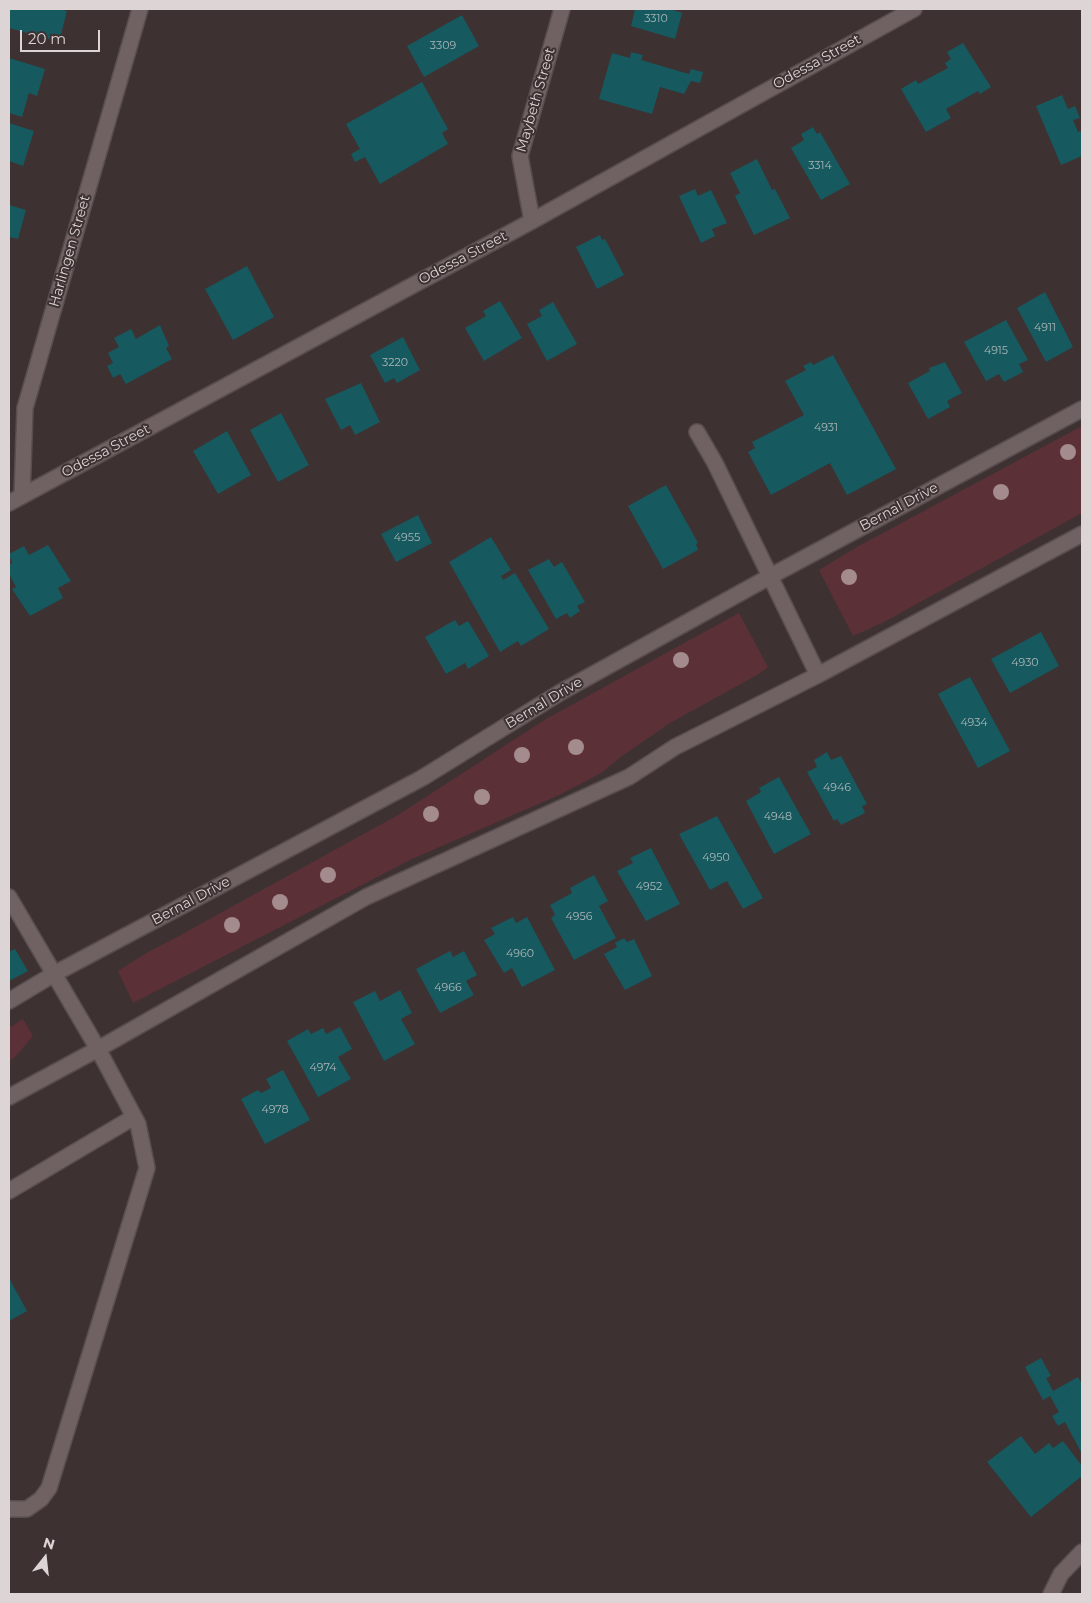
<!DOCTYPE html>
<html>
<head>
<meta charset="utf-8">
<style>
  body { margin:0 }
  #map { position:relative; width:1091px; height:1603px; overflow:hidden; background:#3e3132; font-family:Montserrat,sans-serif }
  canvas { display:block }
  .frame { position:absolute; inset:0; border:10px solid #ddd5d5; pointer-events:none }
  .north { position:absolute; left:20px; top:1533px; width:50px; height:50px; -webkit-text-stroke:4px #3e3132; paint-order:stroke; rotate:16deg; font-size:14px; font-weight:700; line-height:20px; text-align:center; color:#ddd5d5 }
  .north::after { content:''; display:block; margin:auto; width:18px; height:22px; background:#ddd5d5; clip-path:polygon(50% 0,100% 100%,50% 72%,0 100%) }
  .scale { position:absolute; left:20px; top:30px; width:80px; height:22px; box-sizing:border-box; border:2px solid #ddd5d5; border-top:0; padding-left:6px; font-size:15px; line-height:18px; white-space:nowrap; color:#ddd5d5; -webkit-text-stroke:4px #3e3132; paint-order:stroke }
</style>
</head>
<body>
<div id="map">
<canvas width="1091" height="1603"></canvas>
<div class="frame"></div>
<div class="north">N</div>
<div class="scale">20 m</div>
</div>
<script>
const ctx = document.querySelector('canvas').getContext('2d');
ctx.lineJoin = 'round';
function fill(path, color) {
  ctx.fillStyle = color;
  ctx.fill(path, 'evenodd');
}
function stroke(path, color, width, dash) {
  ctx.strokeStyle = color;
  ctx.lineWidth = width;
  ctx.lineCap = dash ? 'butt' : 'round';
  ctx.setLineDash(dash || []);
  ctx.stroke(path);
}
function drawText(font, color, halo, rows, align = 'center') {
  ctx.font = font + ' Montserrat,sans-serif';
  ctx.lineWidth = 4;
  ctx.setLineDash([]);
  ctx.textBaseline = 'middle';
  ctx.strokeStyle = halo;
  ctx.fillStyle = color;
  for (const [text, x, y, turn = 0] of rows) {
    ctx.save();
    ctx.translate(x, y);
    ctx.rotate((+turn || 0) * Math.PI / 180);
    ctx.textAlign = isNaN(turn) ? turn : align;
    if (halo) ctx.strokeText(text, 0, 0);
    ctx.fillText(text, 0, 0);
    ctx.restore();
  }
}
fill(new Path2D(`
  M1082,426V513L884,622L853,636L819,570L855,548Z
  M739,613L768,667L759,674L670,723L622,756L601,773L559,795L412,859L133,1003L118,971L148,952L177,937L398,815L546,719Z
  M23,1019L33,1036L14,1058L9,1061V1028Z`), '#5b3137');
fill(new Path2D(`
  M9,9H58L67,11L59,42L9,28Z
  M635,9H674L673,10L682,13L675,39L631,26Z
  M462,15L479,46L424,77L407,46Z
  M963,43L991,87L980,94L978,91L946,109L951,118L926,132L901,89L916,80L918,84L948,68L945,63L951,59L947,52Z
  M631,52L643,55L641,60L689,74L691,69L703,72L700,83L691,81L684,94L660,87L652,114L599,99L612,53L630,58Z
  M9,58L45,69L37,96L29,93L22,117L9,113Z
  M422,82L448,129L442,133L448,144L380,184L365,157L355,162L351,154L360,149L346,124Z
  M1062,95L1068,109L1075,106L1080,118L1073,120L1078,132L1081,131L1082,134V156L1061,165L1036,106Z
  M9,123L34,131L23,166L9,161Z
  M813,127L817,134L820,132L850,184L821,200L791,148L804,140L801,134Z
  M757,159L772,190L775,189L790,218L754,235L735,196L740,193L730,173Z
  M695,189L698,196L711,190L727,223L712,229L715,236L701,243L679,196Z
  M9,205L26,210L18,239L9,237Z
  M600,235L602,240L605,239L624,275L597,289L576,247Z
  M247,266L274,317L233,340L205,289Z
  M1045,292L1073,347L1046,362L1017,308Z
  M500,301L522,338L484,361L465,328L486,316L483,311Z
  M553,302L577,344L547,361L527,324L542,316L539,310Z
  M1006,320L1028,360L1019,364L1023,372L1004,382L999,374L986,381L964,342Z
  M160,325L169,346L166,348L172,359L126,384L120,374L113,378L107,366L113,363L108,353L119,347L114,338L131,329L136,339Z
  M403,337L420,370L397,383L394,378L385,383L370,355Z
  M833,355L896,469L847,495L830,463L771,495L748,452L755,448L752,442L804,415L785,381L806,370L803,366L811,362L813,365Z
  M945,362L962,393L947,401L950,407L928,419L908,383L930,371L929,368Z
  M361,383L380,422L355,435L350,425L341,430L325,399Z
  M281,413L309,465L278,482L250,430Z
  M227,431L251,475L218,494L193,451Z
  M666,485L698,543L696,544L698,550L663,569L628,506Z
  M418,515L432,543L396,562L381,534Z
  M491,537L511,570L501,576L503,580L515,573L549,629L521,646L518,641L500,652L449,562Z
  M48,545L71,581L58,588L63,598L30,616L12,589L16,587L9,574V565L12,563L9,554L24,546L29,555Z
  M549,559L554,567L562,562L585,602L577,606L580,611L570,618L567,613L556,619L528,570Z
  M455,620L459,626L468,621L489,656L468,669L465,663L446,674L425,637Z
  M1041,632L1059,666L1010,693L991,659Z
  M970,677L1010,751L978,768L938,694Z
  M827,752L831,760L841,756L867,804L862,806L865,813L841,825L837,819L834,821L807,772L817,767L814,760Z
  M779,777L811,834L774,854L746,801L761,792L759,788Z
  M717,816L763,898L743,909L727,881L710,890L679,834Z
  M651,848L680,904L646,921L617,871L633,863L630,858Z
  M594,875L608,901L599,906L616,938L574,960L551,918L555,915L550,905L572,893L570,888Z
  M513,917L516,923L527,917L555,970L522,987L512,968L504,973L484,940L495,934L491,928Z
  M624,938L627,942L634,939L652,976L625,990L604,954L617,947L615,943Z
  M15,949L28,971L9,981V952Z
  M450,951L453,957L464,951L477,975L466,981L474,995L440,1013L416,969Z
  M400,990L412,1013L401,1019L415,1044L384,1061L353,1002L375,991L380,1001Z
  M340,1027L352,1049L338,1057L351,1079L318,1097L287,1041L308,1029L311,1034L323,1028L326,1034Z
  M283,1070L310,1120L265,1144L241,1099L258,1090L261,1093L271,1088L266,1079Z
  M9,1278L27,1311L9,1321Z
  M1041,1358L1051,1376L1046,1378L1053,1391L1078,1377L1082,1384V1454L1065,1422L1058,1426L1052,1416L1059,1412L1050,1396L1043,1400L1025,1367Z
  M1021,1436L1035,1454L1049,1443L1053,1448L1063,1441L1082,1466V1476L1031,1517L987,1462Z`), '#16595f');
const minor = new Path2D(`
  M532,221L520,156L562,9
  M697,432L715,463L818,675
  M22,496L25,408L140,9
  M9,503L532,221L914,9
  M9,897L98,1049L138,1124L147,1168L49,1488L41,1499L27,1509H9
  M9,1001L54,974L422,778L561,692L769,577L1082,409
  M9,1097L98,1049L366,897L629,777L675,747L818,675L1082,534
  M9,1191L134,1117
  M1051,1594L1061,1574L1082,1552`);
stroke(minor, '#584e4e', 18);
stroke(minor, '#706263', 15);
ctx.fillStyle = '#a48b8d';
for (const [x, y] of [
  [1068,452],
  [1001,492],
  [849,577],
  [681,660],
  [576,747],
  [522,755],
  [482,797],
  [431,814],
  [328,875],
  [280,902],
  [232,925]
]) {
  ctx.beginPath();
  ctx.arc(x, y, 8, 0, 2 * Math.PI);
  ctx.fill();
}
drawText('11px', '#abb6b8', null, [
  ["3310",656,19],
  ["3309",443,46],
  ["3314",820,166],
  ["4911",1045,328],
  ["4915",996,351],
  ["3220",395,363],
  ["4931",826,428],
  ["4955",407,538],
  ["4930",1025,663],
  ["4934",974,723],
  ["4946",837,788],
  ["4948",778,817],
  ["4950",716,858],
  ["4952",649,887],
  ["4956",579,917],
  ["4960",520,954],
  ["4966",448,988],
  ["4974",323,1068],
  ["4978",275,1110]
]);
drawText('14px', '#ddd5d5', '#3e3132', [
  ["Odessa Street",817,62,-29],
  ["Maybeth Street",536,100,-74],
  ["Harlingen Street",70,251,-74],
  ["Odessa Street",463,258,-28],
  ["Odessa Street",106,451,-28],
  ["Bernal Drive",899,507,-28],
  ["Bernal Drive",544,703,-31],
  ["Bernal Drive",191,901,-28]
]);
</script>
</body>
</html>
